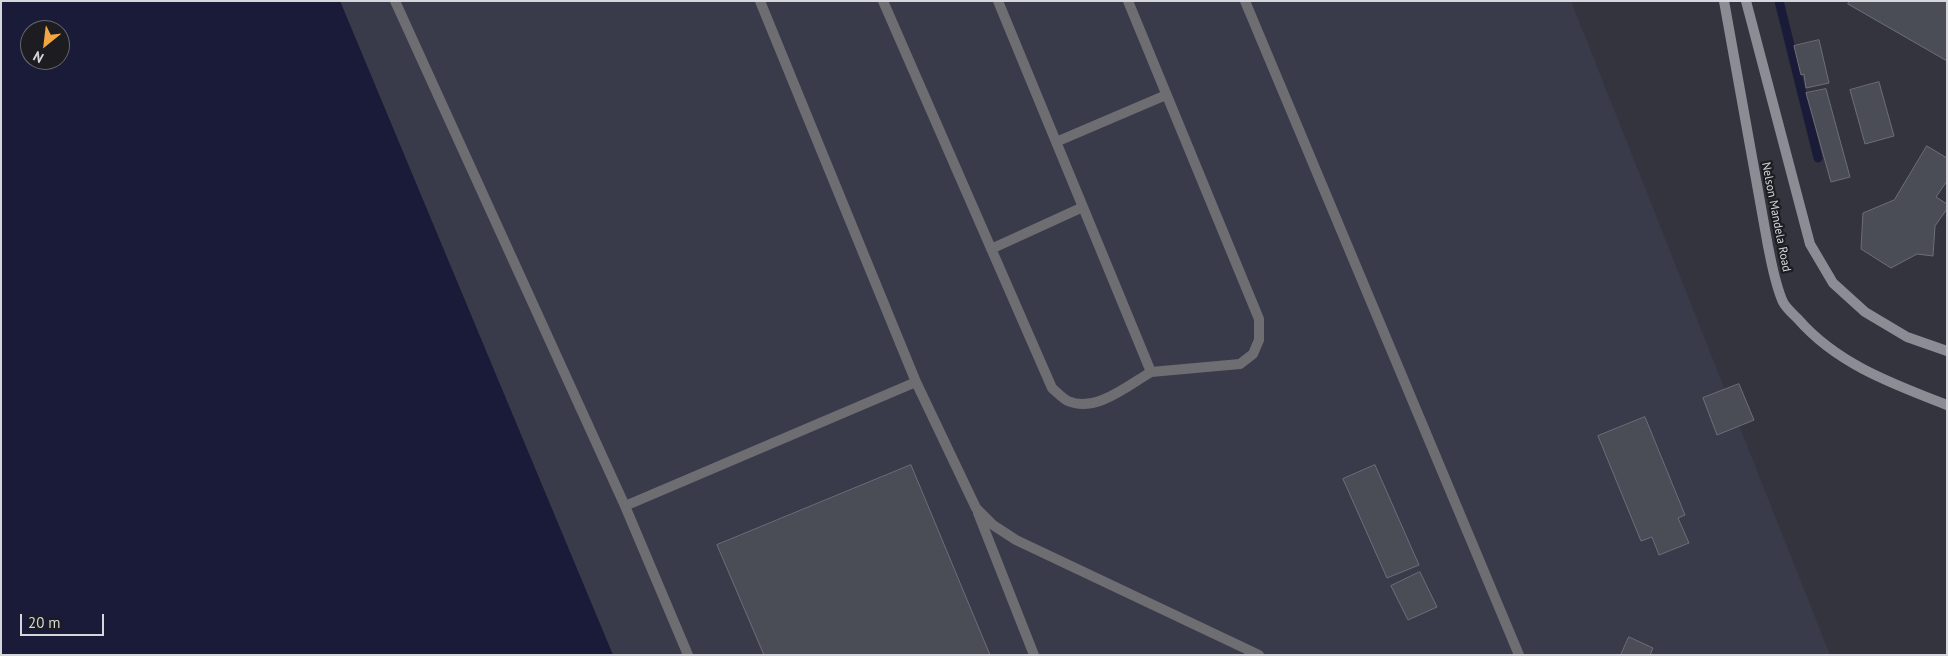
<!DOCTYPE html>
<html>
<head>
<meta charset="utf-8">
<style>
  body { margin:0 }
  #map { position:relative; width:1948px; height:656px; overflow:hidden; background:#33343e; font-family:"PT Sans",sans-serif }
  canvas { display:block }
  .frame { position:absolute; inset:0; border:2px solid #d6d6dd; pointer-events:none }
  .north { position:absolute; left:20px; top:20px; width:50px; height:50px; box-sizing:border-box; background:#1c1c21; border:1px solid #66666c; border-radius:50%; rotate:209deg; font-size:14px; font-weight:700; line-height:20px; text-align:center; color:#d6d6dd }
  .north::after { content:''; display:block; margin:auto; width:18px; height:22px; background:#f2a541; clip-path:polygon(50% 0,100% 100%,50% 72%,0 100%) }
  .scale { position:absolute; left:20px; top:614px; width:84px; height:22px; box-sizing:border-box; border:2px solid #d6d6dd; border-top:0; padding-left:6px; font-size:15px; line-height:18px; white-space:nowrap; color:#d6d6dd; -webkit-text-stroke:4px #1c1c21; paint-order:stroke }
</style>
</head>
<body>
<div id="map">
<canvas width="1948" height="656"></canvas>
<div class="frame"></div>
<div class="north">N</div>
<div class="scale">20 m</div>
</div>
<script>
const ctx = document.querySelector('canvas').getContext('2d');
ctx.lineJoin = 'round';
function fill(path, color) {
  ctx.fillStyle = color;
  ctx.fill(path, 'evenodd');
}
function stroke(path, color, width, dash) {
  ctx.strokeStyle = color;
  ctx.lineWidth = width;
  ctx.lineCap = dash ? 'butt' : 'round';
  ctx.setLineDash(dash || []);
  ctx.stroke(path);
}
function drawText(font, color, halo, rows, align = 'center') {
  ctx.font = font + ' "PT Sans",sans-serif';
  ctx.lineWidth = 4.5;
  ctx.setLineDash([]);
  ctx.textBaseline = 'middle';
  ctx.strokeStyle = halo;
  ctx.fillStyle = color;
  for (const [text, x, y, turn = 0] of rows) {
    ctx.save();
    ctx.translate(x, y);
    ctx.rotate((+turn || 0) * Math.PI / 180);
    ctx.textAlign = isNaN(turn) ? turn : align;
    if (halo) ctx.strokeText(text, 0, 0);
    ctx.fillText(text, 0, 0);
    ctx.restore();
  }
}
fill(new Path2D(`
  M340,1H1571L1830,655H613Z`), '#393b4b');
fill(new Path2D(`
  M1,1H340L613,655H1ZM30,30H60V60H30Z`), '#1a1b39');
stroke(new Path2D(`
  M1779,1L1818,158`), '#1a1b39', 9);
const building = new Path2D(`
  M1850,1H1947V61L1848,4Z
  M1819,40L1829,83L1806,88L1804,74L1801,75L1794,46Z
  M1879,82L1894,136L1865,144L1850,90Z
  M1826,89L1850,177L1831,182L1806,93Z
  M1927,146L1947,158V181L1936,197L1947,204V209L1935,226L1933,256L1917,254L1891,268L1861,249L1863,213L1894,200Z
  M1739,384L1754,420L1717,435L1703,398Z
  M1645,417L1685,515L1678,518L1689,543L1659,555L1652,537L1641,541L1598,436Z
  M911,465L990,655H764L717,545Z
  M1375,465L1419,565L1387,578L1343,479Z
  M1420,572L1437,607L1408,620L1391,586Z
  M1629,637L1653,648L1650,655H1621Z`);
fill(building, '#4a4c56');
stroke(building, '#6d6e79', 1);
stroke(new Path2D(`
  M395,1L625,506L688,655
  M760,1L916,382L976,508L993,525L1016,540L1259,655
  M883,1L1052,388C1057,392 1062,398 1068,401C1096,413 1127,386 1151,372L998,1
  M1128,1L1259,319V340L1253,354L1240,364L1151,372
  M1245,1L1519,655
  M1056,142L1166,95
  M991,249L1083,207
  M625,506L916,382
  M978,513L1034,655`), '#6d6d72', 10);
stroke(new Path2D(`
  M1724,1L1768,246C1772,265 1775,284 1783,302C1786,308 1793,314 1798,319C1837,364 1893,384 1947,405
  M1746,1L1810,244L1833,283L1865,312L1907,337L1947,351`), '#8c8d94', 10);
drawText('12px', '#d6d6dd', '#1c1c21', [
  ["Nelson Mandela Road",1776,217,79]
]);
</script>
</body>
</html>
